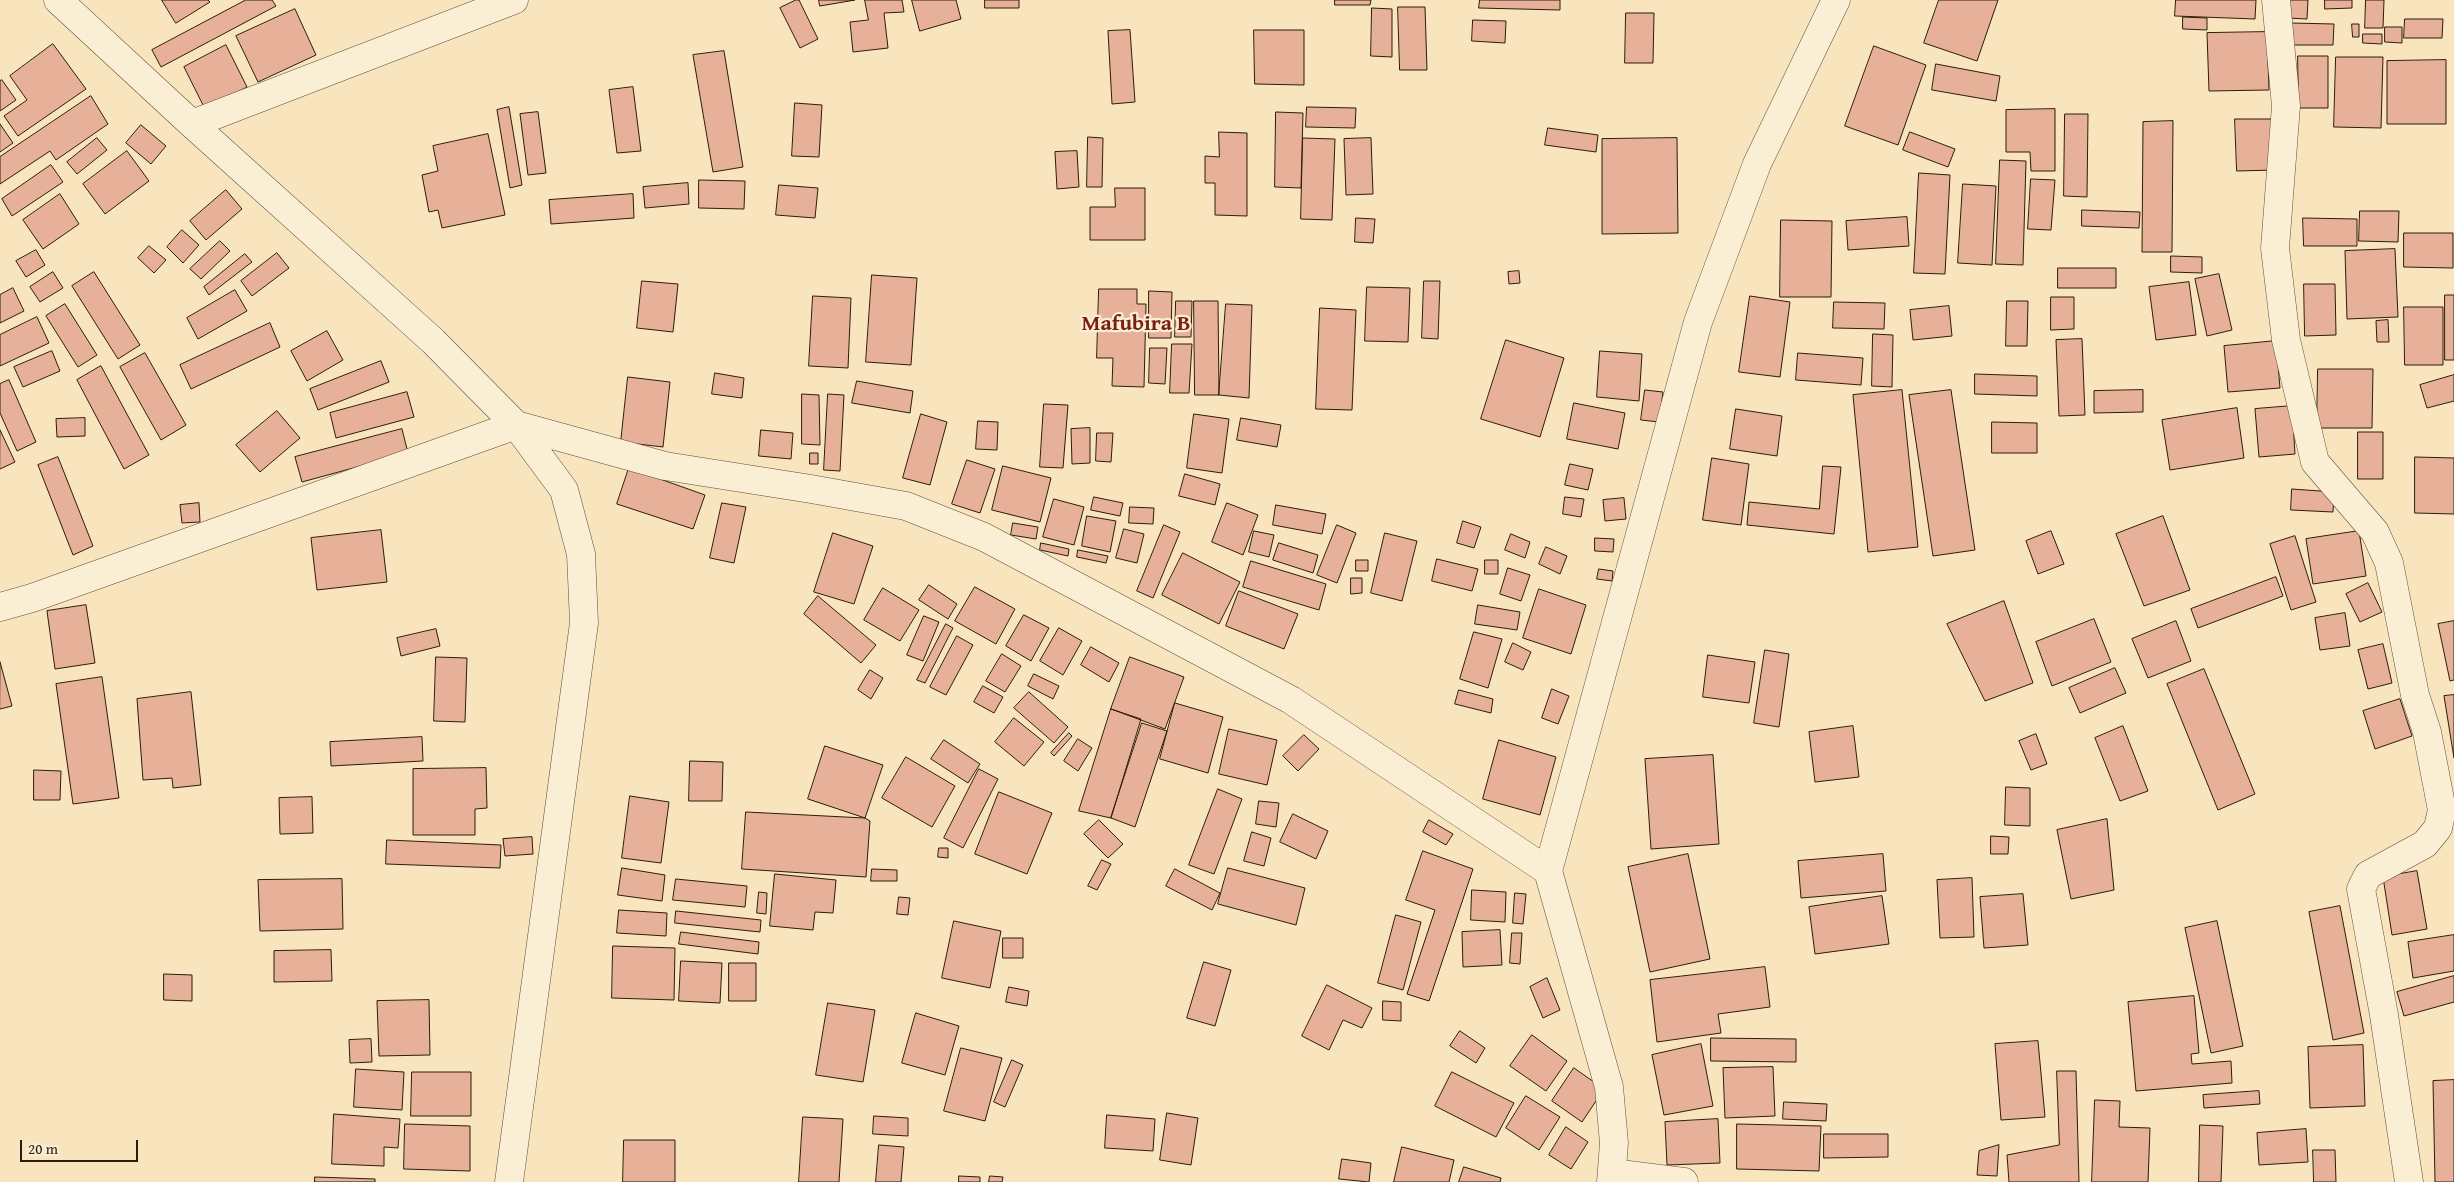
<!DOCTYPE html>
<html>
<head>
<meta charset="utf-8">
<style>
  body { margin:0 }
  #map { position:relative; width:2454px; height:1182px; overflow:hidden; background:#f8e5be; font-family:"Gentium Book Plus",serif }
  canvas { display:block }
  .scale { position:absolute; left:20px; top:1140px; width:118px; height:22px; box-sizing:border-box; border:2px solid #2d1c0b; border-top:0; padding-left:6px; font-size:15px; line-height:18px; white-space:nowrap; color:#2d1c0b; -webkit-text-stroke:4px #faeed5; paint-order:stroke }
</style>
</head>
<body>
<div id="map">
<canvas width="2454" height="1182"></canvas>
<div class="scale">20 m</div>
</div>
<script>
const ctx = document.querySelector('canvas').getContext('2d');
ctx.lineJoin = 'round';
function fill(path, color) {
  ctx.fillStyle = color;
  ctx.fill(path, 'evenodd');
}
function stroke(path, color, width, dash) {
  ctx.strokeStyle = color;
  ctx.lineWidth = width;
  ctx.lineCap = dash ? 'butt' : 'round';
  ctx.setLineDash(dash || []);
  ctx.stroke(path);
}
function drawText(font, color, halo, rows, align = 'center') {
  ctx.font = font + ' "Gentium Book Plus",serif';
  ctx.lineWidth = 4.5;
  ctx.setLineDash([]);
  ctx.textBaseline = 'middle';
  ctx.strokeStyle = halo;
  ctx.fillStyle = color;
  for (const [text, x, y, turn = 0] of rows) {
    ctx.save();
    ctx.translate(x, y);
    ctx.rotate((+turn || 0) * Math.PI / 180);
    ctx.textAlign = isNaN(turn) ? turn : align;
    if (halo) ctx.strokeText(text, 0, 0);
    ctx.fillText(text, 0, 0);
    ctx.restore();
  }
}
const building = new Path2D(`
  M162,0H208L210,2L176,23Z
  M246,0H272L276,6L161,67L152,50Z
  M796,0H799L818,39L800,48L780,8Z
  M819,0H855L820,6Z
  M865,0H902L904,12L884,13L888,48L853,52L850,22L868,20Z
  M912,0H956L961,19L920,31Z
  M985,0H1019V8H985Z
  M1335,0H1371L1370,5H1335Z
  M1480,0H1560V10L1479,8Z
  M1939,0H1998L1977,61L1924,43Z
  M2176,0H2256L2255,19L2175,16Z
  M2287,0H2308L2307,19L2286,18Z
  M2325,0H2352V8L2325,9Z
  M2366,0H2384L2383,28H2365Z
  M1398,7H1425L1427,70H1400Z
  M1372,8L1392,9V57L1371,56Z
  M295,9L316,55L258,82L236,36Z
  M1626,13H1654L1653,63H1625Z
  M2183,17L2207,18V30L2183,29Z
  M2405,19H2443L2442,38H2404Z
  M1473,20L1506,21L1505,43L1472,41Z
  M2291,23L2334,24L2333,45H2291Z
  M2352,24H2359V37H2353Z
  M2385,27H2402V43L2385,42Z
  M1130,30L1135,102L1112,104L1108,31Z
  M1254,30H1304V85L1255,84Z
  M2267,32L2269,90L2209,91L2207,33Z
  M2363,34H2382V44L2363,43Z
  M53,44L86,89L18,136L4,116L27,100L10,76Z
  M226,45L247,87L205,109L184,67Z
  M1874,46L1926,65L1898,145L1845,126Z
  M724,51L743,167L713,172L693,55Z
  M2298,56H2328V108H2299Z
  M2336,57H2383L2381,128L2334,127Z
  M2446,60V124H2387V61Z
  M1936,64L2000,76L1996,101L1932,90Z
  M2,80L16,100L0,111V81Z
  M633,87L641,151L617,153L609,90Z
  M91,96L108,124L56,160L50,151L0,184V157Z
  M795,103L822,105L819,157L792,156Z
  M509,107L522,185L510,188L497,110Z
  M1307,107L1356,108L1355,128L1306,127Z
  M2055,109V171H2031L2030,152H2006V110Z
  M538,112L546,173L528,175L520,114Z
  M1276,112L1303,113L1301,188L1275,187Z
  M2065,114H2088L2087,197L2064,196Z
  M2235,119H2274L2275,170L2237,171Z
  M2173,121L2172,252H2142L2143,122Z
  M0,124L13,143L0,152Z
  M141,125L166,146L151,164L126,143Z
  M1548,128L1598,135L1596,152L1545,145Z
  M1219,132L1247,133V216L1215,215V183H1205V156L1219,157Z
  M1910,132L1955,149L1948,167L1903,150Z
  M488,134L505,215L442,228L438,210L429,212L422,175L438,171L433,146Z
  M1088,137L1103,138L1102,187H1087Z
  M97,138L107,150L77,174L67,162Z
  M1303,138L1335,139L1332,220L1301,219Z
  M1371,138L1373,194L1346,195L1344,139Z
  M1677,138L1678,233L1602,234V139Z
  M127,151L149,181L105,214L83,184Z
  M1077,151L1079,187L1057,189L1055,152Z
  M2000,160L2026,161L2023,265L1996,264Z
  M51,165L63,182L12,216L2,199Z
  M1919,173L1950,175L1945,274L1914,273Z
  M2031,179L2055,180L2051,230L2028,229Z
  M699,180L745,181L744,209L699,208Z
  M688,183L689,204L645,208L643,187Z
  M1963,184L1996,186L1992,265L1958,263Z
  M779,185L818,188L815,218L776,215Z
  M1115,188H1145V240H1090V207H1115Z
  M226,190L242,209L206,240L190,221Z
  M60,194L79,224L43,249L23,220Z
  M633,194L634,218L551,224L549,200Z
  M2082,210L2140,212L2139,228L2082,226Z
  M2360,211H2399L2398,242L2359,241Z
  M1907,217L1909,246L1848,250L1846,221Z
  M1356,218L1375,219L1373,243L1355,242Z
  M2303,218L2357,219V246H2304Z
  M1781,220L1832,221L1831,297H1780Z
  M182,230L199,245L183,263L167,247Z
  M2404,233H2453V268L2404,267Z
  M220,241L230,251L201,279L190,269Z
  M149,246L166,260L154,273L138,258Z
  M2395,249L2398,317L2347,319L2345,251Z
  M36,250L45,265L26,277L16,261Z
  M277,253L289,268L252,296L241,281Z
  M245,254L252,262L209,295L204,287Z
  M2171,256L2202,257V273L2171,272Z
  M2058,268H2116V288H2058Z
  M1519,271L1520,283L1509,284L1508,272Z
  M53,272L63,288L40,302L30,287Z
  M94,272L140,345L118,359L72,286Z
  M2219,274L2232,330L2207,336L2195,279Z
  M872,275L917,278L911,365L866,362Z
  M642,281L678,284L673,332L637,328Z
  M1424,281H1440L1438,339L1422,338Z
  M2189,282L2196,335L2156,340L2149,287Z
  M2304,284H2335L2336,335L2305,336Z
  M1367,287L1410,288L1408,342L1365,341Z
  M13,288L24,311L0,323V295Z
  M1099,289H1137V304H1146L1144,387L1112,386L1113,358H1097Z
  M235,290L247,311L198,339L187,318Z
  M1149,291L1172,292L1171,338H1149Z
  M2445,295H2454V360H2445Z
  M813,296L851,298L848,368L809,366Z
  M1750,296L1790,302L1780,377L1739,372Z
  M2051,297H2074V329L2051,330Z
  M1176,301H1192L1191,337H1175Z
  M1194,301H1218L1219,395H1195Z
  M2007,301H2028L2027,346H2006Z
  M1834,302L1885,303L1884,329L1833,328Z
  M65,304L97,355L78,367L46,316Z
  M1226,304L1252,305L1249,398L1219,395Z
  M1949,306L1952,336L1913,340L1910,310Z
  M2404,307H2443V365H2405Z
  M1320,308L1356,310L1352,410L1316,409Z
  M37,317L49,343L0,366V335Z
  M2388,320L2389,342H2377L2376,321Z
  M270,323L280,347L191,389L180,365Z
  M327,331L343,360L307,381L291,351Z
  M1873,334L1893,335L1892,387L1872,386Z
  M2082,339L2085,415L2059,416L2056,340Z
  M1506,340L1564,358L1540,437L1481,419Z
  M2276,341L2280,388L2228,392L2224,346Z
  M1172,344H1192L1189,393H1170Z
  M1150,348H1167L1165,384L1149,383Z
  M52,351L60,371L23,387L14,367Z
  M1600,351L1642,354L1639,401L1597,397Z
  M145,353L186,425L161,440L120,367Z
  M1798,353L1863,358L1861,385L1796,380Z
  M381,361L389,382L318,410L310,389Z
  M101,366L149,455L124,469L77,380Z
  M2318,369H2373L2372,428H2317Z
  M715,373L744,378L742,398L712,394Z
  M1975,374L2037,376V396L1975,394Z
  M2454,375V401L2427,408L2420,385Z
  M628,377L670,382L663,447L621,442Z
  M9,380L36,442L17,451L0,413V384Z
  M857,381L913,391L910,413L852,403Z
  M1645,390L1663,392L1659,422L1641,420Z
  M1902,390L1918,547L1868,552L1853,395Z
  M1951,390L1975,550L1933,556L1909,395Z
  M2143,390V412L2094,413V391Z
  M407,392L414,417L336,438L330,413Z
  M802,394L819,395L820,445L802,444Z
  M828,394L844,395L840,471L824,470Z
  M1574,403L1625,413L1618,449L1567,439Z
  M1044,404L1068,405L1063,468L1040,467Z
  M2292,406L2295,454L2259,457L2255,409Z
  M2237,408L2244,458L2170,470L2162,420Z
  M1736,409L1782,416L1777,456L1730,449Z
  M277,411L300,438L260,472L236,445Z
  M921,414L947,422L930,485L903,478Z
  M1194,414L1229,419L1222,473L1187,468Z
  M85,418V436L57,437L56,419Z
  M1241,418L1281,425L1277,447L1237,440Z
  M978,421L998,422L997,450L976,449Z
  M1992,422L2037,423V453H1992Z
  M1090,428V463L1072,464L1071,429Z
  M402,429L408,453L302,482L295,457Z
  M0,430L15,462L0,469Z
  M761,430L793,433L791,459L759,456Z
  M2358,432H2383V479H2358Z
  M1097,433H1113L1111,462L1096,461Z
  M810,453H818V464H810Z
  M58,457L93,546L73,555L38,465Z
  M2415,457L2454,458V514L2415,513Z
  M1712,458L1749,464L1741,525L1703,520Z
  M967,460L995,469L980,513L952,504Z
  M1570,464L1593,469L1588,490L1565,485Z
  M1003,466L1051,478L1040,522L992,510Z
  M1823,466L1841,467L1834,534L1747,525L1749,502L1819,509Z
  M629,468L705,495L693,529L617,504Z
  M1185,474L1220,484L1215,505L1179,496Z
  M2292,489L2334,492L2333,512L2291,510Z
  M1094,497L1123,503L1120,516L1091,510Z
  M1565,497L1584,499L1581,517L1563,514Z
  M1624,498L1626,519L1605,521L1603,500Z
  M1054,499L1084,507L1074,545L1043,537Z
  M199,503L200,522L182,523L180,505Z
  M722,503L746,507L734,563L710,558Z
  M1227,503L1258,515L1243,555L1212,542Z
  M1276,505L1326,514L1322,534L1273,525Z
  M1130,507L1154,508L1153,524L1129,523Z
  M1087,516L1116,521L1110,552L1082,546Z
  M2163,516L2190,590L2144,606L2116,534Z
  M1463,521L1481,527L1474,548L1457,543Z
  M1013,523L1038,527L1036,539L1011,535Z
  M1164,525L1180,532L1153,598L1137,591Z
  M1337,525L1356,533L1337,583L1317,575Z
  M1124,529L1144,534L1137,563L1116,558Z
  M381,530L387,582L317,590L311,538Z
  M1254,531L1274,535L1269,557L1249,552Z
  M2051,531L2064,564L2038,574L2026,541Z
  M2359,531L2366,576L2313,584L2306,539Z
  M833,533L873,546L854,604L814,592Z
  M1385,533L1417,541L1402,601L1371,593Z
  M1511,534L1530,542L1525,558L1505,550Z
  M2295,536L2316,602L2291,610L2270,544Z
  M1595,538L1614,539L1613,552L1595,551Z
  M1041,543L1069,549L1068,556L1040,550Z
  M1279,543L1318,555L1313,573L1273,560Z
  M1546,547L1567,556L1560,574L1539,564Z
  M1078,550L1108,556L1106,563L1077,557Z
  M1183,553L1240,582L1219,624L1162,595Z
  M1437,559L1478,569L1472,591L1432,581Z
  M1356,560H1368V571H1356Z
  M1485,560H1498V574H1485Z
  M1251,561L1326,584L1319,610L1243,587Z
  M1508,568L1530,575L1521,601L1500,594Z
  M1599,569L1613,571L1612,581L1597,579Z
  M2276,577L2283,596L2198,628L2191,609Z
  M1351,578H1362V593L1351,594Z
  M2368,583L2382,612L2360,622L2346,594Z
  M929,585L957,604L948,619L919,600Z
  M975,587L1015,609L996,644L955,621Z
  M883,588L919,610L900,641L864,620Z
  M1539,589L1586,605L1571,654L1523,638Z
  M1239,591L1298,614L1284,649L1226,626Z
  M818,596L876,645L861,663L804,614Z
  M2004,601L2033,683L1985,701L1947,624Z
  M86,605L95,663L55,669L47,611Z
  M1478,605L1520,612L1517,630L1475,624Z
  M2345,613L2350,646L2320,650L2315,618Z
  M1024,615L1049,628L1031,661L1006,646Z
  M924,616L939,622L923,661L907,655Z
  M2094,619L2111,662L2052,686L2036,642Z
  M2176,621L2191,661L2148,678L2132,639Z
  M2454,621V680L2450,681L2438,624Z
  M946,624L953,628L925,683L917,680Z
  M1059,628L1082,641L1063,675L1040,661Z
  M436,629L440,646L401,656L397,638Z
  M1474,632L1502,639L1488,688L1460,679Z
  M957,636L973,645L946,695L930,687Z
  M1513,643L1531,652L1523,670L1505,662Z
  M2383,644L2392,683L2368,689L2358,650Z
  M1091,647L1119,663L1109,682L1081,665Z
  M1765,650L1789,654L1779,727L1754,723Z
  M1002,654L1021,666L1005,692L986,681Z
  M1708,655L1755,662L1749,703L1703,697Z
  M436,657L467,658L465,722L434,721Z
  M1130,657L1184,677L1165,729L1111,709Z
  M0,662L12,706L0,709Z
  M2115,668L2126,693L2080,713L2069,688Z
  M2204,669L2255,794L2218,810L2167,684Z
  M870,670L883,678L871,699L858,690Z
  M1034,674L1059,686L1053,699L1028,686Z
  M102,677L119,798L73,804L56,684Z
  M983,686L1003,697L994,713L974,702Z
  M1552,689L1569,696L1558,724L1542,718Z
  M1459,690L1493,699L1491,713L1455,704Z
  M191,692L201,785L173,788L172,778L143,780L137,699Z
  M1029,692L1068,727L1054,743L1014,708Z
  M2454,695V758L2444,696Z
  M2400,699L2412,736L2375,749L2363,711Z
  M1175,703L1223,717L1208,773L1160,759Z
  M1111,709L1141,719L1111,818L1079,811Z
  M1014,718L1044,742L1024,766L995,742Z
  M1142,723L1167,731L1135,827L1111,818Z
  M1853,726L1859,777L1815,782L1809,732Z
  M2123,726L2148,791L2120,801L2095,738Z
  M1229,729L1277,740L1267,785L1219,774Z
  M1069,733L1072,736L1054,756L1051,753Z
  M2036,734L2047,764L2031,770L2019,741Z
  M1304,735L1319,749L1298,771L1283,756Z
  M422,737L423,761L331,766L330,742Z
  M1078,739L1092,748L1078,771L1064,761Z
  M944,740L980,764L968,783L931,759Z
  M1499,740L1556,757L1540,815L1483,799Z
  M825,746L883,765L865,818L808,799Z
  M1713,755L1719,844L1651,849L1645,759Z
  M906,757L955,786L932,827L882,798Z
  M690,761L723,762L722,801H689Z
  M486,768L487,808L475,809V835H413V769Z
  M979,769L998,779L963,848L944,838Z
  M34,770L61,771L60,800H34Z
  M2006,787L2030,788V826L2005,825Z
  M1218,789L1242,799L1214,874L1189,865Z
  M999,792L1052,813L1027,874L975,854Z
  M630,796L669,802L661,863L622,858Z
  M312,797L313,833L280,834L279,798Z
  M1259,801L1279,803L1276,827L1256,824Z
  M746,812L865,818L870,821L866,877L742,869Z
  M1293,814L1328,831L1316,859L1280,842Z
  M2107,819L2114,890L2071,899L2057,830Z
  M1099,820L1123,844L1108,858L1084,834Z
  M1429,820L1453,834L1446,845L1423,832Z
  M1252,832L1271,838L1264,866L1244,861Z
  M1991,836L2009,837L2008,854H1991Z
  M532,837L533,854L505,856L503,839Z
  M387,840L501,845L500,868L386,864Z
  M939,848H948V858L938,857Z
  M1423,851L1473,869L1429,1001L1407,994L1435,910L1406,900Z
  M1688,854L1710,959L1650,972L1628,867Z
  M1883,854L1886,891L1801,898L1798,861Z
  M1102,860L1111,864L1097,890L1088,886Z
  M622,868L665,875L662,901L618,895Z
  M1228,868L1305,888L1296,925L1218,904Z
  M872,869L897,870V881H871Z
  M1175,869L1220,893L1212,910L1166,886Z
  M2417,871L2427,929L2392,935L2383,877Z
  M775,874L836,880L833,913L815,912L813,930L770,926Z
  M1972,878L1974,937L1940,938L1937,880Z
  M342,879L343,929L260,931L258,880Z
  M676,879L747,886L745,907L673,900Z
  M1472,890L1506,892L1505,922L1471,920Z
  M759,892L767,893L766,914L757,913Z
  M1515,893L1526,894L1523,924L1513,923Z
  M2023,894L2028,945L1984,948L1980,897Z
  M1882,896L1889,944L1815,954L1809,907Z
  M899,897L910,898L908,915L897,914Z
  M2340,906L2364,1033L2333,1040L2309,912Z
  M619,910L667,913L666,936L617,933Z
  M676,911L761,920L760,932L675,923Z
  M1396,915L1421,922L1403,990L1378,983Z
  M954,921L1001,931L990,988L942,978Z
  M2217,921L2243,1046L2211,1053L2185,928Z
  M1500,930L1502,965L1463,967L1462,932Z
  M681,932L759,942L758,954L679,944Z
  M1512,933H1522L1520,964L1510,963Z
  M2454,935V971L2413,978L2408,942Z
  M1003,938H1023V958H1003Z
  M613,946L675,948L674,1000L612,998Z
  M331,950L332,981L274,982V951Z
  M681,961L722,963L720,1003L679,1001Z
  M1204,962L1231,970L1215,1026L1187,1018Z
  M729,963H756V1001H729Z
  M1765,967L1770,1007L1718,1014L1721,1033L1657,1042L1650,980Z
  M164,974L192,975V1001L164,1000Z
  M2454,976V1002L2404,1016L2397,992Z
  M1547,978L1560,1010L1543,1018L1530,987Z
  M1327,985L1372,1008L1362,1028L1343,1020L1329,1050L1302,1036Z
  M1009,987L1029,991L1027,1006L1006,1002Z
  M2194,996L2199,1053L2191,1054L2192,1064L2231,1061L2232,1083L2136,1091L2128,1002Z
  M429,1000L430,1055L379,1056L377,1001Z
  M1383,1001L1401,1002V1021L1383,1020Z
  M828,1003L875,1010L863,1082L816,1075Z
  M916,1013L959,1026L945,1075L902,1063Z
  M1460,1031L1485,1048L1476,1063L1450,1046Z
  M1532,1035L1567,1061L1546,1091L1510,1066Z
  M1711,1038L1796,1039V1062L1711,1061Z
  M371,1039L372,1062L350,1063L349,1040Z
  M2038,1041L2045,1117L2001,1120L1995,1044Z
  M1701,1044L1713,1106L1664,1115L1652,1055Z
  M2363,1045L2365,1106L2310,1108L2308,1047Z
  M961,1048L1002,1058L985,1121L944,1111Z
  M1012,1060L1023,1065L1005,1107L994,1102Z
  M1773,1067L1775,1116L1725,1118L1723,1068Z
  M1574,1068L1604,1089L1582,1122L1552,1101Z
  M356,1069L404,1072L402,1110L354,1107Z
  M2057,1071H2076L2079,1182H2009L2007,1155L2059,1145Z
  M412,1072H471V1116H411Z
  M1452,1072L1514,1103L1496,1137L1435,1106Z
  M2454,1080V1182H2435L2433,1081Z
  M2259,1091L2260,1104L2204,1108L2203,1095Z
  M1526,1096L1560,1117L1539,1150L1506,1128Z
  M2095,1100L2120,1101L2119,1127L2150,1128L2148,1182H2092Z
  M1784,1102L1827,1104L1826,1121L1783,1119Z
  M1167,1113L1198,1118L1191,1165L1160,1160Z
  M334,1114L400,1119L398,1148L384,1147V1166L332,1164Z
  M1107,1115L1155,1119L1153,1151L1105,1148Z
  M874,1116L908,1118V1136L873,1134Z
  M803,1117L843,1119L839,1182H799Z
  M1718,1119L1720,1163L1667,1165L1665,1122Z
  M405,1124L470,1126V1171L404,1169Z
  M1737,1124L1821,1126L1819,1171L1737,1169Z
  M2200,1125L2223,1126L2221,1182H2199Z
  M1566,1127L1588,1142L1571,1169L1549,1155Z
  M2306,1129L2308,1162L2259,1165L2257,1133Z
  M1824,1134H1888V1157L1824,1158Z
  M624,1140H675V1182H623Z
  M879,1145L904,1147L901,1182H876Z
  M1999,1145L1997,1176L1977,1175L1979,1151Z
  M1402,1147L1454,1160L1449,1182H1394Z
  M2313,1150H2335L2336,1182H2314Z
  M1342,1159L1371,1163L1369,1182L1339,1179Z
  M1464,1167L1501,1178L1500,1182H1459Z
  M959,1176L980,1177V1182H959Z
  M990,1176L1003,1177L1002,1182H989Z
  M315,1177L375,1179V1182H315Z`);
fill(building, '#e7b098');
stroke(building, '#2d1c0b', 1);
const minor = new Path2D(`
  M58,0L192,124L433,341L516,425L564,490L581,554L584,623L509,1182
  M2276,0L2286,106L2275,248L2286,340L2315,462L2375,532L2389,563L2415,695L2427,732L2442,810L2438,828L2425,844L2368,875L2361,889L2384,1015L2409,1182
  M192,124L514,0
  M0,607L32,598L516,425L665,466L811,489L906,506L984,537L1291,700L1548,871
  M1612,1173L1684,1182
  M1611,1182L1614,1143L1609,1087L1548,871L1698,322L1757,164L1836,0`);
stroke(minor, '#604e38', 29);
stroke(minor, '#faeed5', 28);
drawText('bold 22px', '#7a1f14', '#faeed5', [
  ["Mafubira B",1136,324]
]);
</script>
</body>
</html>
